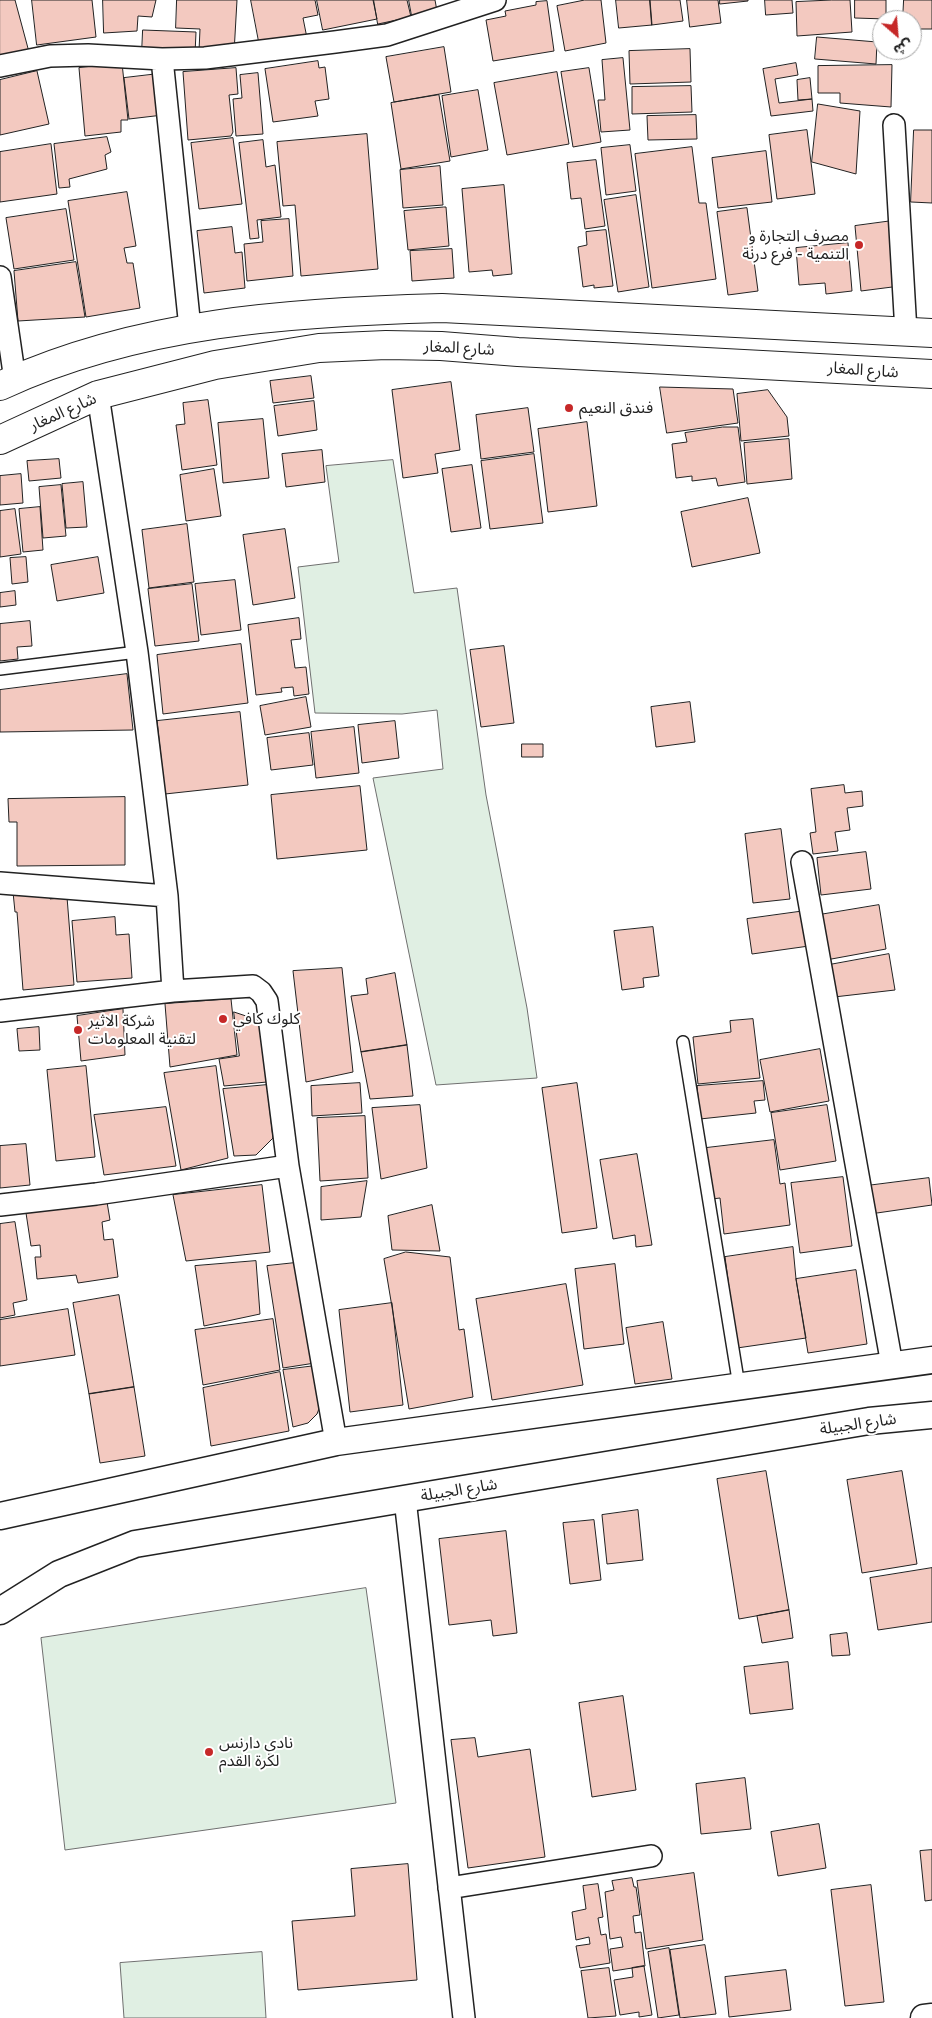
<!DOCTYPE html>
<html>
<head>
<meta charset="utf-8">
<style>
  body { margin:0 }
  #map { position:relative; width:932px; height:2018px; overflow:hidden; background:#fff; font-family:"Public Sans","Noto Sans Arabic",sans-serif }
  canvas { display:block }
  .north { position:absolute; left:872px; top:10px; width:50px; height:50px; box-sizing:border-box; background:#fff; border:1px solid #a7a7a7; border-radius:50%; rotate:153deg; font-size:14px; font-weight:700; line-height:20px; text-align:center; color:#222 }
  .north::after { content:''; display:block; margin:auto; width:18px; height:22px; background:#c62828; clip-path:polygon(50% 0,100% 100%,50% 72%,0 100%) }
</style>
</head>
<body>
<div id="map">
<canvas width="932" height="2018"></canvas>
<div class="north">ش</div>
</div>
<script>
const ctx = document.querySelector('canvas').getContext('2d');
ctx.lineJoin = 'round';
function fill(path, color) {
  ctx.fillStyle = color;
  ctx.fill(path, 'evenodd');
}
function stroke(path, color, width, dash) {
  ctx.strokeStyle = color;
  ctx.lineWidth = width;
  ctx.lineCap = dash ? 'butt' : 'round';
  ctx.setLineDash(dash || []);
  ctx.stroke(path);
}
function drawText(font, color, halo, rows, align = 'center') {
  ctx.font = font + ' "Public Sans","Noto Sans Arabic",sans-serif';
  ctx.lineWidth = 4;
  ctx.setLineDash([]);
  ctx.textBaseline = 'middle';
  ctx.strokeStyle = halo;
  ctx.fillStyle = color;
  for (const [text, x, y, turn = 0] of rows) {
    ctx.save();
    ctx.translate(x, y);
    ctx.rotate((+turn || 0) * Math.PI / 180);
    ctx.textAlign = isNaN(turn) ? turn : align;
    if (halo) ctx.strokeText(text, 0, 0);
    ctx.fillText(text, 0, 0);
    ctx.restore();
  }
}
const green = new Path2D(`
  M393,460L414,593L457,588L486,795L527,1008L537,1078L436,1085L373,778L443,769L437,710L402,714L315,713L298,567L339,562L326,466Z
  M366,1588L396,1803L65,1850L41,1638Z
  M262,1952L266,2018H124L120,1963Z`);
fill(green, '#e0efe3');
stroke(green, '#6f6f6f', 1);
const building = new Path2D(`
  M0,0H15L29,52L0,60Z
  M32,0H92L96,37L37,45Z
  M103,0H156L152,17L138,16L137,31L104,33Z
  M177,0H237L234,53L199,51L200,29L176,28Z
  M251,0H315L318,15L303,18L307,38L260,47Z
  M317,0H373L377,19L323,30Z
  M374,0H407L411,17L378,24Z
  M409,0H435L437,11L412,16Z
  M585,0H601L606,43L565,51L557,6Z
  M616,0H650L652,25L619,28Z
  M650,0H680L683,21L652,25Z
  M687,0H718L721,23L690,27Z
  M720,0H748V1L720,4Z
  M765,0H792L793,13L766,15Z
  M832,0H850L852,32L797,36L796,2Z
  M855,0H886V19L855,18Z
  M904,0H932V29H912V20H903Z
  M547,1L554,51L493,61L486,20L506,16L505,11L536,5V2Z
  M143,30L196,32L195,54L142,53Z
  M817,37L877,42L876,64L815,59Z
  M444,47L451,92L394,102L386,57Z
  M690,49L691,82L630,84L629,51Z
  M623,58L630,130L601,132L598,100H605L602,60Z
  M318,61L319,68L325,67L329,99L315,101L318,116L273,122L265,69Z
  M122,63L128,120H121V132L85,136L79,68Z
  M796,63L798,75L775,79L779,103L812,99L813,111L771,116L763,69Z
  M892,65L891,107L840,103V93H818V66Z
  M236,68L238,94L229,95L233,132L231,136L188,140L183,72Z
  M589,68L601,142L573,147L561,72Z
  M37,71L49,124L0,135V80Z
  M557,72L569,144L507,155L494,83Z
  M258,73L263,134L236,136L233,99L242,98L240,75Z
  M158,74L163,115L129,119L124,78Z
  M810,78L812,99L798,100L797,80Z
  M691,86L692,112L632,114V87Z
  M478,90L488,150L451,157L442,96Z
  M439,95L450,161L401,169L391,103Z
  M818,104L860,111L856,174L812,162Z
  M696,115L697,139L648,140L647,116Z
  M807,130L815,194L777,199L769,135Z
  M914,130H932V203L911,202Z
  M367,134L378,269L301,276L295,205L283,206L277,142Z
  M107,137L111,152L105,155L107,169L69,179L70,187L59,188L54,144Z
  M233,138L242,204L199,209L191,143Z
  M263,140L266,167L275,165L281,217L257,220L259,238L250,239L239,143Z
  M51,144L57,194L0,202V152Z
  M630,145L636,191L606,195L601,148Z
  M692,147L699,203H706L716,279L652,288L635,154Z
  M766,151L772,202L718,208L712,158Z
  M596,160L605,226L585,229L581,198L571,199L567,163Z
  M440,166L443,205L403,208L400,170Z
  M504,185L512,274L493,276L492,270L469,272L462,189Z
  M127,192L136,246L124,248L127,263H133L140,308L86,317L68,201Z
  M636,195L649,287L618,292L604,200Z
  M444,207H446L449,246L408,250L404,211Z
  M747,208L758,291L728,295L717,212Z
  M66,209L74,260L14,269L6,218Z
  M289,219L293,276L247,281L244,244L263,242L261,221Z
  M892,221L900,286L861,291L855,226Z
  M232,227L235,253L242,252L245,288L204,293L197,231Z
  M606,230L613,286L594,288V285L583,287L578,247L587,245L586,232Z
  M848,243L852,291L826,294L825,283L799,285L796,248Z
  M452,249L454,278L412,281L410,251Z
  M76,262L85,317L18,321L14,271Z
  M311,376L314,398L273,403L270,381Z
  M451,382L460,450L435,454L438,473L403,478L392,390Z
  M660,387L733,389L738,423L667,433Z
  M768,390L787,417L789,436L741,441L737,394Z
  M208,400L217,465L182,470L176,425L185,424L183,403Z
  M314,401L317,430L278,436L274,406Z
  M528,408L534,452L481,459L476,415Z
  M263,419L269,478L223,483L218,423Z
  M587,422L597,506L548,512L538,429Z
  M723,427H738L745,482L718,486L716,478L692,481V476L676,478L672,444L687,442L685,433Z
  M789,439L792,479L747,484L744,443Z
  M322,450L325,482L286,487L282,454Z
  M534,454L543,523L490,529L481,461Z
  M59,459L61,478L29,481L27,461Z
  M472,465L481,528L451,532L442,469Z
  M214,469L221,516L186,521L180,475Z
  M21,474L23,503L0,505V476Z
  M83,482L87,527L66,528L62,484Z
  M61,485L66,536L43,538L39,487Z
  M748,498L760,553L692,567L681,512Z
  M40,507L43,550L23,552L19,509Z
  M15,509L21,554L0,557V511Z
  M187,524L194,582L149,588L142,530Z
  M285,529L295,598L253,605L243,535Z
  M26,557L28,582L12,584L10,558Z
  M98,557L104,593L57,601L51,565Z
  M235,580L241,630L201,635L195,584Z
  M192,584L199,641L155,646L148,589Z
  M15,591L16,605L0,607V593Z
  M299,618L301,639L291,640L295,668L306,667L309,694L294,696L293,687L281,688L282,692L256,695L248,625Z
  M30,621L32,646L17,647L18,659L0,661V624Z
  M241,644L248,703L163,714L157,655Z
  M504,646L514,723L481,727L470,650Z
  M127,674L133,730L0,732V690Z
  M306,697L311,727L265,735L260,706Z
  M690,702L695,742L656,747L651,707Z
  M240,712L248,785L165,794L157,721Z
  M395,721L399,758L362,763L358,725Z
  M354,727L359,773L316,778L311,732Z
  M309,733L313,765L271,770L267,738Z
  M522,744H543V757H522Z
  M844,785L845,793L862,791L863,806L847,808L850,830L835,832L838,851L813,854L810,833L816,832L811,789Z
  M360,786L367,850L277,859L271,795Z
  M125,797V865L17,866V822H9L8,799Z
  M781,829L790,899L753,903L745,834Z
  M866,852L871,889L821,895L817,858Z
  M49,889L50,899L67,897L74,985L23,990L17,912H15L13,892Z
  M879,905L886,949L826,960L819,915Z
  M805,911L809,946L752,954L747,919Z
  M115,917L116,935L129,934L132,978L77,982L72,921Z
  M653,927L659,976L643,978L644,987L622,990L614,931Z
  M889,954L895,990L834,997L829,965Z
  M342,968L353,1072L306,1082L293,971Z
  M395,973L407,1045L361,1052L351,996L368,994L366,979Z
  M231,999L237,1055L170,1067L165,1004Z
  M123,1009L125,1055L81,1061L77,1016Z
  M234,1012L261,1021L267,1082L224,1086L219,1059L239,1056Z
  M753,1019L760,1078L698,1084L693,1037L731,1032L730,1021Z
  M39,1027L40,1050L19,1051L17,1029Z
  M407,1045L413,1096L370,1099L361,1052Z
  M820,1049L829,1101L770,1112L760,1060Z
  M86,1066L95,1157L56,1161L47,1070Z
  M216,1066L228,1158L181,1170L164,1073Z
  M763,1081L765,1100L754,1101L756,1113L700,1119L697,1086Z
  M360,1083L362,1113L312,1116L311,1086Z
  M577,1083L597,1228L562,1233L542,1088Z
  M267,1085L273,1138L256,1155L234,1156L223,1089Z
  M420,1105L427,1168L381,1179L372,1108Z
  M827,1105L836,1161L780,1170L771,1113Z
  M166,1107L176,1166L104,1175L94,1115Z
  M365,1116L368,1178L320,1181L317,1118Z
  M774,1140L780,1184L785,1183L790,1225L724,1234L720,1198L712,1199L706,1148Z
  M26,1144L30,1185L0,1188V1146Z
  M637,1154L652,1245L636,1247L635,1235L613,1239L600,1160Z
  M843,1177L852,1246L800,1253L791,1183Z
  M929,1178L932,1205L870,1214L866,1186Z
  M367,1181L361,1217L321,1220V1187Z
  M262,1185L270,1252L186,1261L173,1195Z
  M107,1202L110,1220L102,1222L104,1240L113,1239L118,1277L78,1283L76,1275L37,1279L35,1257H41L40,1245L31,1246L26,1213Z
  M432,1205L440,1251L392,1250L388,1216Z
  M15,1222L27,1300L13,1303L15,1315L0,1318V1224Z
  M793,1247L796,1279L806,1338L737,1348L725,1257Z
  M406,1252L450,1257L459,1330L464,1329L473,1397L409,1409L384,1259Z
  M256,1261L260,1314L204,1326L195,1266Z
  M304,1262L315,1363L283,1368L267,1266Z
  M615,1264L624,1344L584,1349L575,1269Z
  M856,1270L867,1344L808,1353L796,1279Z
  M566,1284L583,1385L492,1400L476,1299Z
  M119,1295L134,1387L89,1394L73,1303Z
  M392,1303L403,1405L350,1412L339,1310Z
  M68,1309L75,1355L0,1366V1320Z
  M273,1319L280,1370L203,1385L195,1330Z
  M663,1322L672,1379L635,1384L626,1328Z
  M315,1366L320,1406L317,1414L308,1423L293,1427L283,1370Z
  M280,1372L289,1431L211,1446L203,1388Z
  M134,1387L145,1456L100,1463L89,1394Z
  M766,1471L789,1610L739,1619L717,1479Z
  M902,1471L917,1564L862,1573L847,1480Z
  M638,1510L643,1560L607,1564L602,1515Z
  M594,1520L601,1580L570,1584L563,1523Z
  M506,1531L517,1633L493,1636L491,1620L449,1625L439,1539Z
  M932,1568V1622L878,1630L870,1578Z
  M789,1610L793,1638L762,1643L757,1616Z
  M847,1633L850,1655L832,1656L830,1635Z
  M788,1662L793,1709L750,1714L744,1667Z
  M623,1696L636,1790L592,1797L579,1703Z
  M475,1738L478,1757L530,1749L545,1857L468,1868L451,1740Z
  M745,1778L751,1829L701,1834L696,1784Z
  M819,1824L826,1868L778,1876L771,1832Z
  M932,1850V1900L925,1901L920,1851Z
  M408,1864L417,1980L298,1990L292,1921L355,1916L351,1869Z
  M694,1873L703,1940L646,1949L637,1881Z
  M632,1878L634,1887H636L640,1915L633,1916L635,1933L641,1932L645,1966L613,1971L610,1949L623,1947L621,1937L610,1939L605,1892L614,1890L612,1881Z
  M598,1884L603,1917L598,1918L601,1935L606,1934L610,1963L580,1968L576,1946L590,1944L589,1937L576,1940L572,1912L586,1909L583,1886Z
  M871,1885L884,2002L845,2006L831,1890Z
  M705,1945L716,2014L680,2018L670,1950Z
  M669,1948L679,2015L658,2018L648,1952Z
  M644,1966L652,2015L639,2017V2012L620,2015L614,1980L633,1977L632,1968Z
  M609,1968L616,2016L588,2018L581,1971Z
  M786,1970L791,2010L729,2017L725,1977Z`);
fill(building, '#f3c9c0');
stroke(building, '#222', 1);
const service = new Path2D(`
  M0,669L137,652
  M683,1042L739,1386`);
const minor = new Path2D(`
  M162,59L190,328
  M0,66L50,56L88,55L162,59L205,58L335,42L387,35L495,0
  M894,125L906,332
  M0,277L15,380
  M98,395L137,652L167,896L173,991
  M802,862L892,1365
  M0,883L167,896
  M0,1011L173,991L253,986L261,992L267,1001L288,1166L336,1442
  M0,1205L96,1194L288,1166
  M405,1499L464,2018
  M449,1888L651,1856`);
const tertiary = new Path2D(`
  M0,1516L336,1442L932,1360
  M0,1611L59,1574L135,1544L869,1421L932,1415
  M924,2018L932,2017`);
const secondary = new Path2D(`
  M0,386C138,322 292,312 442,308L932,333
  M0,440L98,395L215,365L319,348L386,345L441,346L518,352L932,374`);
stroke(service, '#222', 14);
stroke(minor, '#222', 24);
stroke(tertiary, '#222', 29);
stroke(secondary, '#222', 30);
stroke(service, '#fff', 11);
stroke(minor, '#fff', 21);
stroke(tertiary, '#fff', 26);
stroke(secondary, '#fff', 28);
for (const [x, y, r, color] of [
  [859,245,5,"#c62828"],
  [569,408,5,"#c62828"],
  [223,1019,5,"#c62828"],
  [78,1030,5,"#c62828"],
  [209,1752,5,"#c62828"]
]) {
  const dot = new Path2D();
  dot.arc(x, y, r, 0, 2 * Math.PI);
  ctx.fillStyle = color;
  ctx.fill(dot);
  stroke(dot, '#fff', 2);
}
drawText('16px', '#222', '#fff', [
  ["مصرف التجارة و",849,236,"right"],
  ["التنمية - فرع درنة",849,254,"right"],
  ["فندق النعيم",579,408],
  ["كلوك كافي",233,1019],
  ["شركة الاثير",88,1021],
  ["لتقنية المعلومات",88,1039],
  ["نادي دارنس",219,1743],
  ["لكرة القدم",219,1761]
], 'left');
drawText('16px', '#222', '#fff', [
  ["شارع المغار",459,348,3],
  ["شارع المغار",863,370,4],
  ["شارع المغار",63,412,-24],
  ["شارع الجبيلة",858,1424,-8],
  ["شارع الجبيلة",459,1490,-9]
]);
</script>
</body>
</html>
